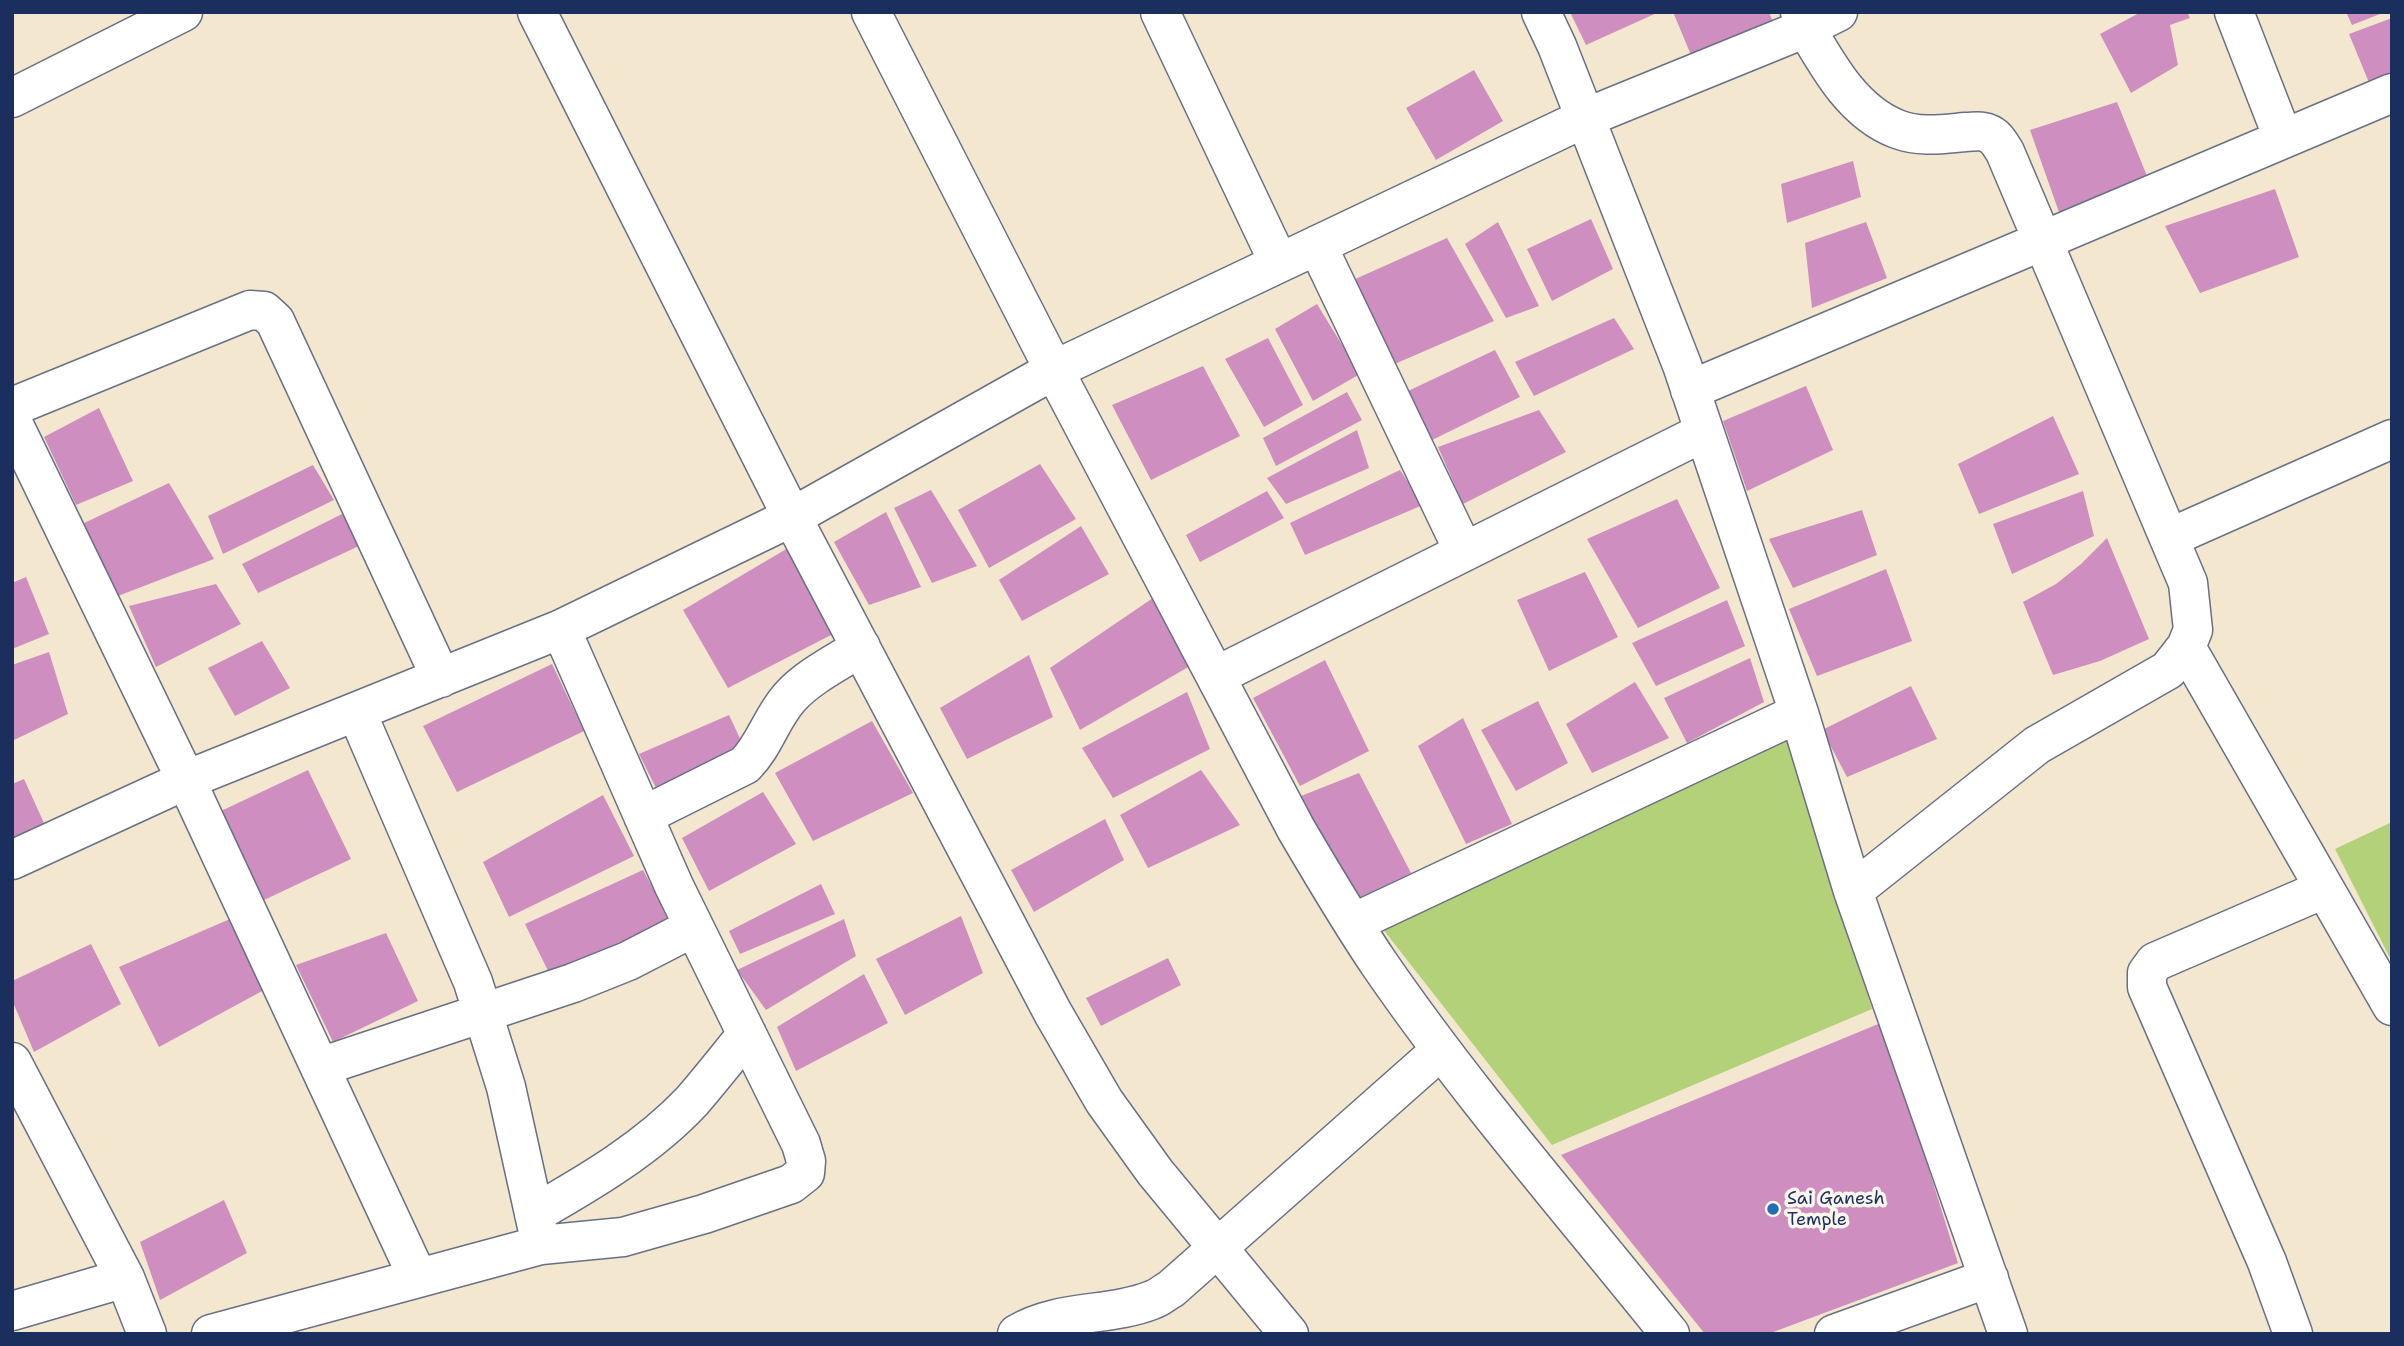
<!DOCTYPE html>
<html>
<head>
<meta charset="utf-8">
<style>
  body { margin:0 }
  #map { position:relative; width:2404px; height:1346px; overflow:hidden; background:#f3e8cf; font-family:"Shantell Sans",sans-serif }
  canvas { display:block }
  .frame { position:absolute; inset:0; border:14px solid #1b2f5e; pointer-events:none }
</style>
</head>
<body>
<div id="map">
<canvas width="2404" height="1346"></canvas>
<div class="frame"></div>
</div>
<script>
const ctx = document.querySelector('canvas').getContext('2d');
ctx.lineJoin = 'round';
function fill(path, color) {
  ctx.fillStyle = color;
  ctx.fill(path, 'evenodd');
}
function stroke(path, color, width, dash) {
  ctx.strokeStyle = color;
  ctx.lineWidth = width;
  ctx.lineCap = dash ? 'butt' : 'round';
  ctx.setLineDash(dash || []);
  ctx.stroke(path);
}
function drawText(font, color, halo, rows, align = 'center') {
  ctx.font = font + ' "Shantell Sans",sans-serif';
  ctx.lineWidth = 7;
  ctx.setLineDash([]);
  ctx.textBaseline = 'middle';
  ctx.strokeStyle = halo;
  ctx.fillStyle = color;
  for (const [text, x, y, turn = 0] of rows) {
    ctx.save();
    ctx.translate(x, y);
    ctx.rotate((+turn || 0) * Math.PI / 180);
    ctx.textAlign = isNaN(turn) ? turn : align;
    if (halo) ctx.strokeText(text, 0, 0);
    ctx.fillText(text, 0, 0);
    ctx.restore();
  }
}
fill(new Path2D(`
  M1785,733L1872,1009L1552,1145L1382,928Z
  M2392,822V962L2335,849Z`), '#b2d178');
fill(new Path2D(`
  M1570,12H1659L1586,45Z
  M1673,12H1769L1773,22L1691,55Z
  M2141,12H2187L2190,18L2170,25L2178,65L2131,93L2100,34Z
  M2346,12H2385L2352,25Z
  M2392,18V77L2370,85L2349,34Z
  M1474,70L1503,121L1436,160L1406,108Z
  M2117,102L2147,176L2060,215L2030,130Z
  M1853,161L1861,197L1787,223L1781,184Z
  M2275,189L2299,257L2200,293L2165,226Z
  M1591,219L1613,269L1552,301L1527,249Z
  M1498,222L1539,306L1506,318L1465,244Z
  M1866,222L1887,278L1812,308L1805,243Z
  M1447,238L1494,321L1390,366L1353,280Z
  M1317,304L1360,374L1313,401L1275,329Z
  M1614,318L1634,349L1534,396L1515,362Z
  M1268,338L1303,405L1264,427L1225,359Z
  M1495,350L1520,397L1430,441L1408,391Z
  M1203,366L1240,436L1151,480L1112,405Z
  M1806,386L1833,450L1747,491L1723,421Z
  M1347,392L1362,420L1276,466L1263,438Z
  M99,408L133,481L76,505L44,437Z
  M1539,410L1566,452L1463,504L1438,447Z
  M2053,416L2079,474L1979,514L1958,464Z
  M1357,430L1369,468L1286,504L1267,478Z
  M1040,464L1076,519L989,568L958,510Z
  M313,465L334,500L223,554L208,516Z
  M1400,470L1423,505L1305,555L1290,523Z
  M169,483L214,559L118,596L82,524Z
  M931,490L977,566L932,583L894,508Z
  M1267,491L1284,518L1200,562L1186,535Z
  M2083,491L2094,536L2012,574L1993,524Z
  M1677,499L1720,588L1638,628L1587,539Z
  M1862,510L1877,555L1793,588L1769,539Z
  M886,512L921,587L869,605L834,542Z
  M344,513L359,546L258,593L242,564Z
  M1081,526L1109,574L1022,621L999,580Z
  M2107,538L2149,639L2100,661L2053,675L2023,602L2056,584L2081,564Z
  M788,548L833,634L728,688L683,610Z
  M1886,569L1912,641L1817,676L1789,609Z
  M1585,572L1618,637L1549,671L1517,600Z
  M26,577L49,634L12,649V583Z
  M216,584L241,624L156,667L129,606Z
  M1153,598L1190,666L1080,730L1050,668Z
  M1727,600L1745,646L1656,686L1632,643Z
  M262,641L290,688L235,716L208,668Z
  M49,652L68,714L12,741V665Z
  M1029,655L1053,717L967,759L940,708Z
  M1750,658L1764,702L1687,743L1664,698Z
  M1325,660L1369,751L1300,786L1253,698Z
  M552,664L584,731L457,792L423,726Z
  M1635,682L1669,738L1592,773L1566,724Z
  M1911,686L1937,739L1847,777L1822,730Z
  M1187,692L1210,749L1113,798L1082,748Z
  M1538,701L1568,763L1516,791L1481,730Z
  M729,715L744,747L657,790L639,754Z
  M1463,718L1512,824L1466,844L1418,746Z
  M872,721L913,793L813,841L775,773Z
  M308,770L351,859L264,900L221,811Z
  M1201,770L1240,825L1148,868L1120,815Z
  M1359,773L1411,873L1357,899L1296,798Z
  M24,779L44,823L12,838V784Z
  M763,792L796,844L709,891L682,838Z
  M603,795L634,856L509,917L483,862Z
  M1105,819L1124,860L1034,912L1011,870Z
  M643,870L673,925L552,979L525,924Z
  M821,884L835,914L740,954L729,931Z
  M961,916L983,973L905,1015L876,959Z
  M230,919L264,990L159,1047L119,967Z
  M844,919L856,956L766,1010L737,970Z
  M386,933L418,1001L333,1042L296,965Z
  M91,944L121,1004L34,1052L12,1000V981Z
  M1168,958L1181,985L1101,1026L1086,998Z
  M864,974L888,1023L796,1071L777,1027Z
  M1883,1022L1958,1263L1768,1334H1705L1561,1155Z
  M224,1200L247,1253L160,1300L140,1242Z`), '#ce8ebf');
const minor = new Path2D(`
  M537,12L792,517L1053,1013L1104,1101L1155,1172L1289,1334
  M871,12L1054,370L1296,829C1323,875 1350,921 1380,965C1468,1093 1573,1213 1670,1334
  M1160,12L1279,263
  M1541,12L1557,46L1682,365L1799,713L1853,891L2008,1334
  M1838,12L1806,28C1828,66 1853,112 1897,129C1920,138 1943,134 1966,132C1973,132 1981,130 1987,133C1996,136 2000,144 2005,152L2188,583L2193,630L2186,647L2168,670L2037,745L1853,891
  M2234,12L2283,138
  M12,98L183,12
  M1317,245L1464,552
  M1690,390L2392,93
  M12,407L250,310L264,311L275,321L441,678
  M12,421L186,780L418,1278
  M2169,538L2392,439
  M2186,647L2392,1006
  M1216,676L1704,432
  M357,713L473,982L506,1087L541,1245
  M643,816L745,765C765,745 771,718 790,697C809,676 837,663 861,647
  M12,860L186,780L561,629L792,517L1054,370L1585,118L1806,28L1800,12
  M1353,923L1799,713
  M12,1062L125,1278L147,1334
  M320,1067L573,983L628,961L694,927
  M534,1214C590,1182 648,1148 692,1101C711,1079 729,1056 747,1034
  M12,1311L125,1278
  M211,1334L541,1245L623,1237L704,1214L791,1184L805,1173L806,1161L801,1144L674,886L561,629
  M1017,1334C1058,1309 1109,1317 1152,1300C1159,1298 1165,1292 1171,1289L1441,1050
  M1834,1334L1989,1278
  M2293,1334L2267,1262L2147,987V973L2155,962L2324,889`);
stroke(minor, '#677086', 41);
stroke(minor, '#fff', 38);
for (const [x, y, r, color] of [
  [1773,1209,7,"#1f6fb2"]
]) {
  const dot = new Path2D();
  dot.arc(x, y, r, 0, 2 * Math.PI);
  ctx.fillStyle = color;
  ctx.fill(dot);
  stroke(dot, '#fbf7ec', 2.5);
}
drawText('18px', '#1b2f5e', '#fbf7ec', [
  ["Sai Ganesh",1787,1199],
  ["Temple",1787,1220]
], 'left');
</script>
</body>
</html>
